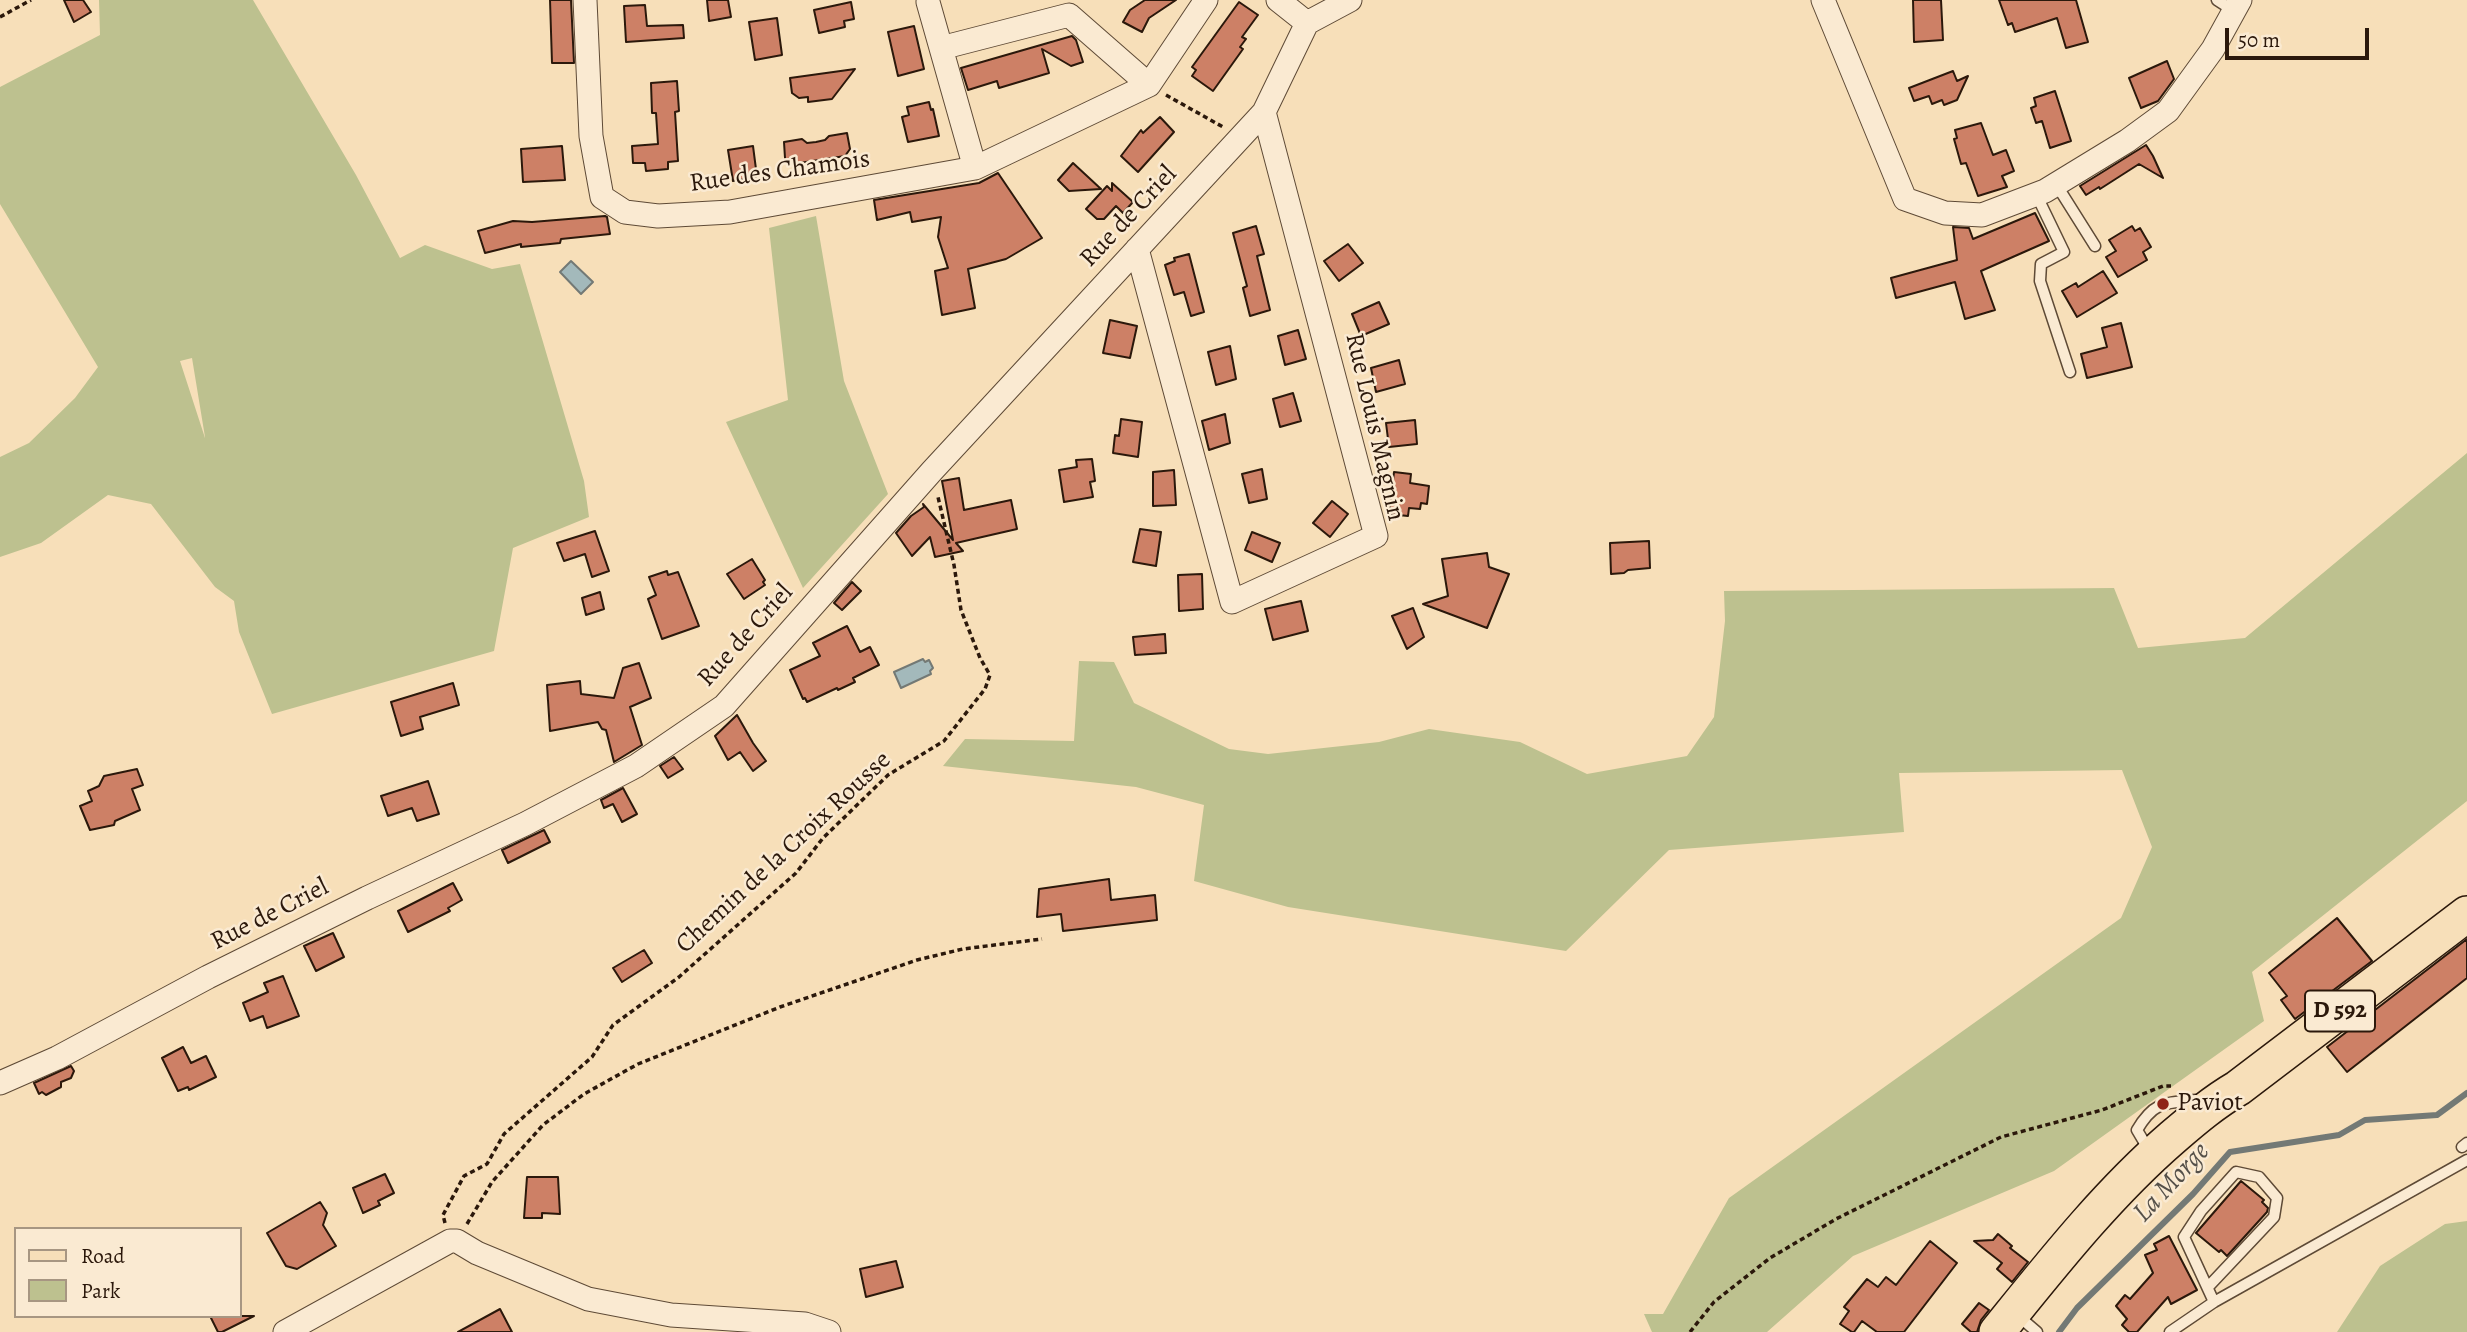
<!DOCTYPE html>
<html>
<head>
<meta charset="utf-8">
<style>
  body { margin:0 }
  #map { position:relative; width:2467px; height:1332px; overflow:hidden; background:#f7dfb9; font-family:Alegreya,serif }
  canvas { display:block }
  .legend { position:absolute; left:14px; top:1227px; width:228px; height:91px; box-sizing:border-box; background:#faead2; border:2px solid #a79682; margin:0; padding:9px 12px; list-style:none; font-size:21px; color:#2b180b }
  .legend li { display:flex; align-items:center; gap:14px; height:35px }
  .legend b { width:35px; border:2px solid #a79682 }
  .scale { position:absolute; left:2225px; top:28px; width:144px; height:32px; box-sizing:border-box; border:4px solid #2b180b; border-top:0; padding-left:9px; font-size:21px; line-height:24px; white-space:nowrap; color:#2b180b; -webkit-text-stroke:5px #faead2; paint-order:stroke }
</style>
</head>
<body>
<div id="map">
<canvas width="2467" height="1332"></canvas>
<ul class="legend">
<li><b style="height:9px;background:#f7dfb9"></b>Road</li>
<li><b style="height:19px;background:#bdc18f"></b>Park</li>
</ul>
<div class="scale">50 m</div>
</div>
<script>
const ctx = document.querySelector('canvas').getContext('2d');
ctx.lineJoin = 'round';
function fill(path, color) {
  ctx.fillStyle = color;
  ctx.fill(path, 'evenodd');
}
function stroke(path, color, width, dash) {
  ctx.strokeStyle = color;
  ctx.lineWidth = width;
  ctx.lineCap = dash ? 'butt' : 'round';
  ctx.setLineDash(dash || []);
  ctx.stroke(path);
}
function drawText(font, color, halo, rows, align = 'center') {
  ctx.font = font + ' Alegreya,serif';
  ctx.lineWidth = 5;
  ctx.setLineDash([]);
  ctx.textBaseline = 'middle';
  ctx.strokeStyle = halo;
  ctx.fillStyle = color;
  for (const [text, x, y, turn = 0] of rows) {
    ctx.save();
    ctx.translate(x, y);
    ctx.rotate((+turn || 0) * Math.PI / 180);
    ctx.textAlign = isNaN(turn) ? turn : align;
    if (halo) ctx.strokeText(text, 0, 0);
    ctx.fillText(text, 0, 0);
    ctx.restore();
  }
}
fill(new Path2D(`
  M99,0H253L356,175L400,258L425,245L492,269L520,264L584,481L589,517L513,548L494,651L272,714L239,632L234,601L215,587L151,504L108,495L41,543L0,557V457L29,443L75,398L98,367L0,204V87L100,35ZM192,358L205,437V438L180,361Z
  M816,216L844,381L888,494L803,588L726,422L788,400L769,228Z
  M2467,453V801L2252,972L2264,1021L2054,1171L1853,1256L1767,1332H1652L1644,1314H1663L1729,1198L2121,918L2152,847L2122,770L1899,773L1904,832L1669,850L1566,951L1288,907L1194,881L1204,805L1136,787L943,766L965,739L1074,741L1079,661L1114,662L1134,703L1229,749L1268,754L1379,742L1429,729L1520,742L1587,774L1687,756L1714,717L1725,621L1724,591L2114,588L2138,648L2245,638Z
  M2467,1221V1332H2337L2380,1266L2445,1224Z`), '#bdc18f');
const water = new Path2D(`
  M571,261L593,282L581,294L560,272Z
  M923,659L925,662L929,660L933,668L930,671L931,674L901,688L894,672Z`);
fill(water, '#a3b9bb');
stroke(water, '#737975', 2);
stroke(new Path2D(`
  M2059,1332L2077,1308L2193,1194L2230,1152L2339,1135L2365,1120L2437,1115L2467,1093`), '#737975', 6);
const building = new Path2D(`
  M64,0H83L91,12L74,22Z
  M550,0H571L574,63H552Z
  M707,0H728L731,17L709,21Z
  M1145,0H1176L1149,18L1142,32L1123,22L1130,10Z
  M1913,0H1941L1943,40L1914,42Z
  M1999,0H2076L2088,42L2066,48L2057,18L2015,32L2012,23L2008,25Z
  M851,2L854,19L844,21L845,27L819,33L814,10Z
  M1239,2L1258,15L1242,37L1246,39L1240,47L1243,49L1213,91L1192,76L1196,70L1192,67Z
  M645,5L647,26L683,25L684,38L626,42L624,6Z
  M777,18L782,55L755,60L749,22Z
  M914,26L924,69L898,76L888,32Z
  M1072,36L1076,40L1083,62L1071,66L1042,49L1049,73L999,88L997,81L968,90L961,68Z
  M2167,61L2174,79L2158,101L2141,108L2129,78Z
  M855,69L832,99L808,102V97L799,98L792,93L790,78Z
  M1953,71L1957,81L1968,76L1957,100L1944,105L1942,100L1932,104L1929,96L1914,101L1909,88Z
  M677,81L679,111L675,112L678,161L668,162V169L646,171L645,163H633L632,146L658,144L656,113H652L651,83Z
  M2055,91L2071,141L2050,148L2042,121L2036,123L2031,108L2036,106L2034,98Z
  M929,102L931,110L933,109L939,136L908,142L902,117L909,115L907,107Z
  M1160,117L1174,132L1138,172L1121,156L1141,130L1143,133Z
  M1981,123L1993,155L2006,150L2014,171L2002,176L2007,187L1978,196L1966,163L1961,164L1954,139L1957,138L1955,130Z
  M847,133L850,149L845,156L793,164L785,158L784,142L802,139L807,143L816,142L825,140L829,136Z
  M2146,145L2153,156L2163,178L2139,164L2100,189L2099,187L2086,195L2080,186Z
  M562,146L565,180L523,182L521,149Z
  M753,146L757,177L733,181L728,150Z
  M1073,163L1101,189L1069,191L1058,180Z
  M998,173L1042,238L1006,259L968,269L975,308L942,315L935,271L948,268L938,237L941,217L912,222L910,212L877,220L874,200L979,183Z
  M1112,183L1133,202L1123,213L1116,206L1104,219H1097L1086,209L1107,186L1112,191Z
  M2035,213L2049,241L1981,271L1995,310L1965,319L1955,282L1896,298L1891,278L1957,260L1953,227L1969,228L1973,239Z
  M605,216L607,217L610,234L561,239L560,243L521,247V244L485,253L478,231L513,221L532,222Z
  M1256,226L1264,254L1257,256L1270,310L1250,316L1243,288L1247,286L1233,233Z
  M2132,226L2135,231L2140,228L2151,247L2143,252L2147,260L2118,277L2106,257L2116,251L2109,240Z
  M1348,244L1363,263L1339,281L1324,261Z
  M1189,254L1204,312L1191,316L1184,292L1174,295L1165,265L1175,261L1174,258Z
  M2103,271L2117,293L2077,317L2062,291L2076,283L2078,287Z
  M1379,302L1389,324L1361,336L1352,314Z
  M1110,320L1137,326L1130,358L1103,353Z
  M2121,323L2132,367L2087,378L2081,354L2107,347L2102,328Z
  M1298,330L1306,359L1285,365L1278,336Z
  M1230,346L1236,379L1216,385L1208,352Z
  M1399,360L1405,384L1376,392L1371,368Z
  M1293,393L1301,421L1280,427L1273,399Z
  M1225,414L1230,443L1209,450L1202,421Z
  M1121,419L1142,422L1138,457L1113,453L1115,435L1119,436Z
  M1415,420L1417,444L1389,447L1386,423Z
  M1092,459L1095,481L1090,482L1093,497L1064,502L1059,470L1077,467L1076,460Z
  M1262,469L1267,499L1249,503L1242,474Z
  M1174,470L1176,505L1153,506V472Z
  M1394,472L1411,474L1410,483L1429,486L1427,504L1421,503L1420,509L1409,508L1408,516L1389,514Z
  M959,478L964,510L1011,500L1017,529L956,543L963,551L935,557L930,537L912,556L896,533L911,516L924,507L923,504L953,540L942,481Z
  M1332,501L1348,514L1330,537L1313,523Z
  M1140,529L1161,532L1156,566L1133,562Z
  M595,531L609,571L592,577L585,554L564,561L557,543Z
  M1252,532L1280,543L1272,562L1245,550Z
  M1649,541L1650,568L1628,570L1624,573L1611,574L1610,543Z
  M1487,553L1489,567L1509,574L1487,628L1423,604L1448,596L1442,559Z
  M752,559L765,580L763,582L765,585L744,599L727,574Z
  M667,571L668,575L678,572L699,626L662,639L648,599L656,595L649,577Z
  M1202,574L1203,609L1179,611L1178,575Z
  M852,582L861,591L842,610L834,603Z
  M600,592L604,609L586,615L582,598Z
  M1301,601L1308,631L1273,640L1265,609Z
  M1413,608L1424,637L1407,649L1392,616Z
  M847,626L860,652L870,647L879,665L853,678L855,682L838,690L837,688L807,702L805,698L803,699L790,670L820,656L813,643Z
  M1165,634L1166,653L1135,655L1133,637Z
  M639,663L651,698L630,707L642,745L614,762L606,730L602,729L598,722L550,731L547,685L580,681L581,694L614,698L623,668Z
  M453,683L459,705L420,717L423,729L401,736L391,702Z
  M737,715L753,743L766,761L753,771L740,752L728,760L715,736Z
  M674,757L683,769L668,778L660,766Z
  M137,769L143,785L132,789L140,810L115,821L114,825L90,830L80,806L92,801L88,791L99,786L104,776Z
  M428,781L439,814L417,821L412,808L388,816L381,796Z
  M623,788L637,814L622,822L613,804L604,808L601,800Z
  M544,830L550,842L508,863L502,850Z
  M1109,879L1111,900L1155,895L1157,920L1063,931L1061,914L1037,917L1039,889Z
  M453,883L462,900L448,908L450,911L408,932L398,911Z
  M2337,918L2372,961L2295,1019L2281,1000L2287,996L2269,973Z
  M333,933L344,957L316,971L304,946Z
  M2467,939V978L2347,1072L2327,1047Z
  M644,950L652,963L622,982L613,968Z
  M283,976L299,1016L267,1028L263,1016L250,1021L243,1003L268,992L264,983Z
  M183,1047L191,1063L206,1056L216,1077L189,1090L188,1087L178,1091L162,1058Z
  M71,1066L74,1071L71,1078L61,1082V1087L46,1095L42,1092L39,1094L34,1083Z
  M385,1174L394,1193L378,1201L380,1205L363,1213L353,1188Z
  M527,1177H558L560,1214L542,1213V1218H524Z
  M2241,1181L2264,1200L2262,1202L2268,1208L2267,1212L2227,1256L2221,1250L2219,1252L2196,1233Z
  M320,1202L327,1213L323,1225L336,1246L297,1269L286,1266L267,1233Z
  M1998,1234L2012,1246L2010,1248L2028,1262L2012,1282L1997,1269L2002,1263L1974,1241L1993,1240Z
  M2169,1236L2197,1290L2171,1304L2168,1297L2137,1332H2129L2122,1325L2127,1319L2116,1306L2125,1295L2130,1299L2153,1273L2145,1255L2157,1250L2154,1244Z
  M1930,1241L1957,1263L1904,1332H1877L1862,1321L1854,1332H1852L1840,1324L1849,1311L1844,1307L1867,1279L1878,1287L1886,1277L1896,1285Z
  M896,1261L903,1287L866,1297L860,1269Z
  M1979,1303L1989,1310L1981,1320L1977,1332H1971L1962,1324Z
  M500,1309L512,1332H458Z
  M210,1316H254L222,1332H218Z`);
fill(building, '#cd8066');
stroke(building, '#2b180b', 2);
const lane = new Path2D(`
  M2217,0L2234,11
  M2056,184L2095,246
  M2036,194L2064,252L2041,264L2040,281L2070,372
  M2462,1147L2467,1143
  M2150,1152L2137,1130C2154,1101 2165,1103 2196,1100L2201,1102
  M2214,1302L2467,1160
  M2016,1314L2037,1332
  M2170,1332L2214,1302L2184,1237L2201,1211L2236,1172L2259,1177L2277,1198L2274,1217L2208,1287`);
const street = new Path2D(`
  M585,0L591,136L602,197L625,212L658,216L730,212L975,168L1149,85L1206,0
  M1278,0L1307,23
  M1823,0L1905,199L1945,213L1982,215L2045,191L2127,141L2168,111L2213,49L2240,0
  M928,2L975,168
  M941,48L1069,15L1149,85
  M1137,249L1232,602L1376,536L1264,112
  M0,1083L57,1058L208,977L367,898L525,824L636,766L724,706L932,471L1264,112L1307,23L1350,0
  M285,1332L450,1241H457L477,1253L588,1299L671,1315L805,1324L829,1332`);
const primary = new Path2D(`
  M1997,1332C2052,1264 2107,1194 2173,1137C2194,1119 2214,1102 2238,1088L2467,914`);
stroke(lane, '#5e4a36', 13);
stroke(street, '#5e4a36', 25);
stroke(primary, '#2b180b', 38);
stroke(new Path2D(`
  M0,17L31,0
  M1166,95L1223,127
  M445,1223L443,1215L464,1176L487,1164L504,1134L592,1057L613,1025L679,977L796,873L823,838L888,775L944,741L985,689L990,675L980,658L961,610L954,565L938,497
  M467,1224L492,1182L543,1125L584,1094L638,1064L780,1007L917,960L963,949L1042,939
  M1690,1332L1714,1302L1770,1258L1836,1219L2001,1137L2102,1110L2163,1086H2171`), '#2b180b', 3.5, [5, 3.5]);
stroke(lane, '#faead2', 10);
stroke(street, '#faead2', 23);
stroke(primary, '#f7dfb9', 35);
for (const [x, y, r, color] of [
  [2163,1104,7,"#8f2418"]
]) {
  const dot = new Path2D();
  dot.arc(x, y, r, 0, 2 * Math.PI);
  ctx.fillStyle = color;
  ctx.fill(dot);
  stroke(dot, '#faead2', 2.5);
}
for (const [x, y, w] of [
  [2340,1011,70]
]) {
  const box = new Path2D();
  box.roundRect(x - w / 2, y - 20.5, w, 41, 5);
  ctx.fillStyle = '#faead2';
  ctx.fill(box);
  stroke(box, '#2b180b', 2);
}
drawText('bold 24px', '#2b180b', null, [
  ["D 592",2340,1011]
]);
drawText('26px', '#2b180b', '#faead2', [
  ["Rue des Chamois",780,172,-8],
  ["Rue de Criel",1129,217,-47],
  ["Rue Louis Magnin",1374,427,77],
  ["Rue de Criel",746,636,-48],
  ["Chemin de la Croix Rousse",784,853,-43],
  ["Rue de Criel",270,915,-27]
]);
drawText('26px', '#2b180b', '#faead2', [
  ["Paviot",2177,1104]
], 'left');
drawText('italic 28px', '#555049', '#faead2', [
  ["La Morge",2172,1183,-47]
]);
</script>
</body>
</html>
